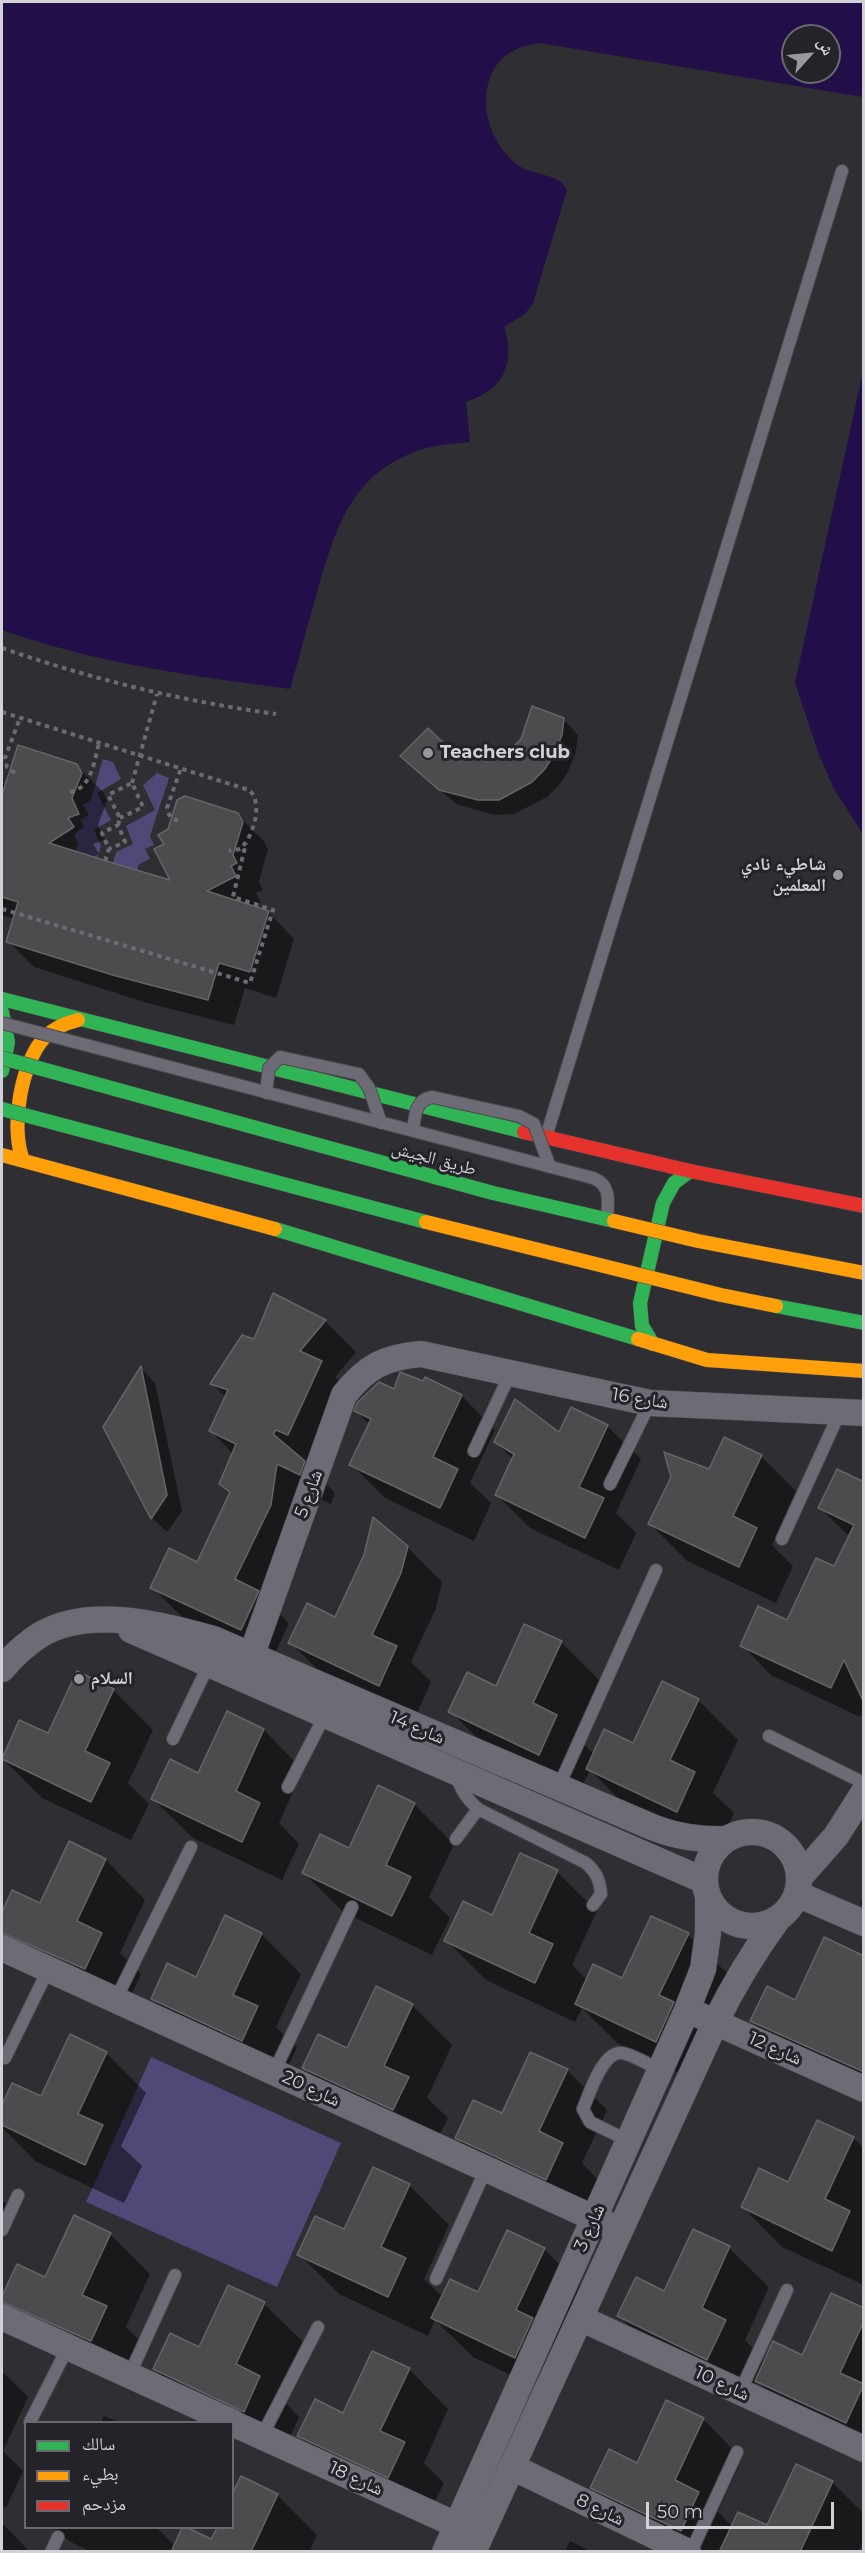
<!DOCTYPE html>
<html>
<head>
<meta charset="utf-8">
<style>
  body { margin:0 }
  #map { position:relative; width:865px; height:2553px; overflow:hidden; background:#2f2e33; font-family:Montserrat,"Noto Naskh Arabic",sans-serif }
  canvas { display:block }
  .frame { position:absolute; inset:0; border:3px solid #d2d1d6; pointer-events:none }
  .legend { position:absolute; left:24px; top:2421px; width:210px; height:108px; box-sizing:border-box; background:#24232a; border:2px solid #6a696f; margin:0; padding:8px 10px; list-style:none; font-size:18px; color:#d2d1d6 }
  .legend li { display:flex; align-items:center; gap:12px; height:30px }
  .legend b { width:30px; border:2px solid #6a696f }
  .north { position:absolute; left:781px; top:24px; width:60px; height:60px; box-sizing:border-box; background:#24232a; border:2px solid #6a696f; border-radius:50%; rotate:63deg; font-size:16px; font-weight:700; line-height:24px; text-align:center; color:#d2d1d6 }
  .north::after { content:''; display:block; margin:auto; width:21px; height:27px; background:#99989d; clip-path:polygon(50% 0,100% 100%,50% 72%,0 100%) }
  .scale { position:absolute; left:646px; top:2502px; width:188px; height:27px; box-sizing:border-box; border:3px solid #d2d1d6; border-top:0; padding-left:8px; font-size:18px; line-height:21px; white-space:nowrap; color:#d2d1d6; -webkit-text-stroke:4px #24232a; paint-order:stroke }
</style>
</head>
<body>
<div id="map">
<canvas width="865" height="2553"></canvas>
<div class="frame"></div>
<ul class="legend">
<li><b style="height:8px;background:#30b455"></b>سالك</li>
<li><b style="height:8px;background:#ff9f0a"></b>بطيء</li>
<li><b style="height:8px;background:#e5322d"></b>مزدحم</li>
</ul>
<div class="north">ش</div>
<div class="scale">50 m</div>
</div>
<script>
const ctx = document.querySelector('canvas').getContext('2d');
ctx.lineJoin = 'round';
function fill(path, color) {
  ctx.fillStyle = color;
  ctx.fill(path, 'evenodd');
}
function stroke(path, color, width, dash) {
  ctx.strokeStyle = color;
  ctx.lineWidth = width;
  ctx.lineCap = dash ? 'butt' : 'round';
  ctx.setLineDash(dash || []);
  ctx.stroke(path);
}
function drawText(font, color, halo, rows, align = 'center') {
  ctx.font = font + ' Montserrat,"Noto Naskh Arabic",sans-serif';
  ctx.lineWidth = 6;
  ctx.setLineDash([]);
  ctx.textBaseline = 'middle';
  ctx.strokeStyle = halo;
  ctx.fillStyle = color;
  for (const [text, x, y, turn = 0] of rows) {
    ctx.save();
    ctx.translate(x, y);
    ctx.rotate((+turn || 0) * Math.PI / 180);
    ctx.textAlign = isNaN(turn) ? turn : align;
    if (halo) ctx.strokeText(text, 0, 0);
    ctx.fillText(text, 0, 0);
    ctx.restore();
  }
}
fill(new Path2D(`
  M103,759L113,762L121,779L97,793L111,820L94,830L101,846L97,858L72,860L78,844L74,834L84,827L80,820L89,815L83,805L91,800Z
  M157,773L169,778L150,836L154,845L145,849L150,859L139,864L135,879L113,863L116,852L133,844L126,826L155,810L143,785Z
  M151,2057L341,2143L277,2287L86,2202Z`), '#504876');
fill(new Path2D(`
  M2,2H863V97L540,43C523,45 506,51 496,66C475,98 489,144 519,166C532,175 562,174 567,190L533,303L525,314L504,327C516,364 503,390 466,402L470,442C450,444 430,445 412,453C347,479 334,535 316,596C307,627 299,658 290,689C192,676 95,663 2,630ZM793,36H829V72H793Z
  M863,371V834L834,789L819,755L795,683Z`), '#220f49');
fill(new Path2D(`
  M563,719L578,735L576,751L568,772L559,785L547,797L514,814L495,815L456,804L402,756H454L486,763L510,752Z
  M76,765L103,792L107,800L98,825L104,840L93,844L99,854L92,858L173,882L237,815L264,841L268,849L259,882L263,890L256,893L261,903L252,907L268,912L294,939L276,998L245,988L234,1025L144,1002L34,967L8,941L14,919L2,915V832L11,835L2,816V784Z
  M274,1295L325,1321L356,1352L335,1377L353,1394L319,1465L307,1460L305,1463L335,1493L331,1504L307,1493L269,1603L289,1623L272,1660L183,1618L152,1587L198,1563L231,1494L220,1484L233,1454L211,1431L226,1398L212,1383L255,1340Z
  M141,1368L155,1383L182,1511L167,1532L152,1518L105,1428Z
  M395,1391L462,1396L495,1430L470,1483L491,1503L474,1541L385,1498L351,1464L370,1425L356,1411Z
  M607,1426L641,1459L616,1513L636,1533L619,1570L530,1528L497,1495L513,1459L495,1442Z
  M761,1456L797,1492L772,1545L793,1566L776,1603L687,1561L650,1524L710,1471Z
  M864,1483V1709L860,1717L771,1675L742,1645L788,1622L835,1568L850,1537L820,1508Z
  M407,1547L442,1582L436,1608L411,1662L431,1682L414,1720L325,1677L290,1642L336,1619Z
  M561,1642L601,1682L576,1736L594,1754L634,1745L698,1700L738,1740L713,1793L734,1813L717,1850L628,1808L590,1770L579,1793L490,1751L450,1711L496,1688Z
  M113,1690L153,1730L128,1783L149,1804L131,1840L42,1798L3,1759L49,1735Z
  M228,1713L264,1730L303,1770L279,1823L299,1844L282,1880L193,1838L153,1799L199,1775Z
  M414,1804L454,1844L429,1897L450,1918L432,1955L343,1912L304,1873L349,1850Z
  M70,1843L106,1860L145,1900L120,1953L141,1974L125,2008L35,1968L2,1935V1915L13,1892L41,1905Z
  M557,1872L597,1911L572,1965L588,1981L623,1980L688,1935L728,1974L696,2081L617,2043L582,2008L575,2022L486,1980L446,1940L492,1917Z
  M864,1896V1907L860,1904Z
  M261,1934L301,1974L276,2027L297,2047L282,2080L192,2039L152,1999L196,1979Z
  M864,1960V2094L792,2061L752,2021L796,2002Z
  M412,2005L452,2045L427,2098L448,2118L433,2149L344,2108L304,2068L348,2050Z
  M106,2053L146,2093L121,2146L142,2166L124,2203L35,2161L2,2127V2109L13,2085L41,2098Z
  M567,2070L607,2110L582,2163L602,2184L586,2219L497,2178L457,2138L502,2115Z
  M818,2122L853,2138L864,2148V2285L782,2247L743,2207L789,2184Z
  M374,2169L410,2186L449,2225L424,2279L443,2297L479,2294L544,2249L584,2289L555,2396L473,2357L435,2320L428,2336L339,2294L299,2254L345,2231Z
  M2,2200L8,2206L2,2219Z
  M694,2231L729,2248L769,2287L745,2340L766,2362L803,2357L864,2310V2452L797,2420L756,2380L747,2398L659,2356L619,2316L665,2293Z
  M110,2234L150,2274L126,2327L146,2347L131,2380L39,2342L2,2304V2299L17,2266L46,2279Z
  M264,2304L304,2343L279,2396L299,2417L284,2451L195,2409L155,2369L199,2349Z
  M409,2369L448,2409L424,2463L444,2483L428,2516L339,2476L299,2436L344,2415Z
  M2,2371L28,2397L3,2451L23,2471L6,2508L2,2506Z
  M104,2416L119,2422H101Z
  M703,2419L742,2459L718,2512L733,2527H767L832,2482L864,2514V2540L858,2552H683L632,2527L592,2488L638,2465Z
  M277,2495L317,2535L309,2552H91L69,2541L55,2528H157L175,2546L184,2528L212,2541L218,2528H232Z
  M3,2524L30,2552H2Z
  M570,2541L592,2552H565Z`), '#0007');
const building = new Path2D(`
  M532,706L564,718L562,735L553,757L544,770L532,782L499,800H478L439,790L400,756L428,728L455,754L486,761L509,751L521,739Z
  M18,745L77,764L82,773L72,798L79,814L68,818L74,827L49,843L113,863L170,880L154,849L164,844L158,835L168,829L177,800L185,796L238,813L243,822L233,855L237,863L231,866L236,876L207,891L269,911L250,972L219,963L208,1000L116,976L6,942L18,902L2,897V795Z
  M273,1293L326,1320L300,1351L322,1361L288,1435L276,1430L273,1434L305,1461L300,1475L277,1464L271,1505L235,1579L259,1591L241,1630L150,1588L169,1548L197,1562L230,1492L219,1484L236,1444L209,1431L228,1390L210,1384L242,1335L254,1339Z
  M141,1366L167,1495L151,1519L103,1427Z
  M400,1372L423,1381L425,1377L462,1395L433,1457L458,1469L440,1508L349,1465L371,1419L354,1411L357,1403L379,1382L394,1389Z
  M515,1399L559,1432L571,1407L608,1425L579,1487L604,1498L585,1538L495,1495L514,1454L494,1442Z
  M724,1437L762,1455L733,1516L757,1528L739,1567L648,1524L671,1477L664,1452L709,1469Z
  M837,1469L864,1482V1703L844,1660L831,1688L740,1646L758,1606L787,1620L816,1558L834,1566L854,1525L818,1508Z
  M373,1517L408,1546L401,1573L372,1635L397,1646L379,1686L288,1643L307,1603L335,1617L364,1555Z
  M524,1624L562,1641L533,1703L557,1715L539,1755L448,1712L467,1672L496,1686Z
  M77,1671L114,1689L85,1751L110,1763L91,1802L2,1759L19,1720L48,1733Z
  M662,1681L699,1699L670,1760L695,1772L677,1812L586,1769L604,1729L633,1743Z
  M227,1711L264,1729L236,1791L260,1803L242,1842L151,1799L170,1759L198,1773Z
  M378,1785L415,1803L386,1865L411,1877L392,1916L302,1873L320,1834L349,1848Z
  M69,1841L106,1859L77,1921L102,1933L85,1969L2,1933V1912L12,1890L40,1903Z
  M520,1853L558,1870L529,1933L553,1944L535,1983L444,1941L463,1901L492,1915Z
  M225,1915L262,1933L233,1995L258,2006L242,2041L151,1999L167,1963L196,1977Z
  M651,1916L689,1933L659,1995L674,2002L656,2042L575,2004L593,1964L622,1978Z
  M824,1937L864,1956V2072L750,2021L767,1986L795,2000Z
  M376,1986L413,2004L384,2066L409,2077L393,2110L302,2068L318,2034L347,2048Z
  M70,2034L107,2052L78,2114L103,2125L85,2165L2,2125V2105L12,2083L41,2096Z
  M530,2052L568,2069L539,2131L563,2143L546,2180L455,2138L473,2100L502,2113Z
  M817,2120L854,2137L825,2199L850,2211L832,2251L741,2207L759,2168L788,2182Z
  M373,2167L410,2184L381,2247L406,2258L388,2297L297,2255L315,2216L344,2229Z
  M74,2215L111,2233L82,2295L107,2306L91,2341L2,2302V2296L17,2264L45,2277Z
  M693,2229L730,2246L702,2308L726,2320L707,2360L617,2316L636,2277L664,2291Z
  M507,2230L545,2248L516,2310L533,2318L515,2358L431,2318L450,2279L478,2292Z
  M228,2285L265,2302L236,2364L260,2376L244,2412L153,2369L170,2333L199,2347Z
  M831,2293L864,2308V2321L840,2373L864,2384L846,2423L755,2381L773,2341L802,2355Z
  M372,2351L410,2368L380,2431L405,2442L388,2478L297,2436L315,2399L343,2413Z
  M666,2400L704,2418L675,2480L699,2492L681,2531L590,2488L609,2449L637,2463Z
  M796,2464L833,2481L800,2552H719L738,2512L767,2525Z
  M241,2476L278,2494L251,2552H171L182,2528H188L211,2539L217,2528H232V2494Z`);
fill(building, '#4c4b4e');
stroke(building, '#656568', 1.5);
const lane = new Path2D(`
  M546,1137L842,171
  M474,1451L510,1374
  M610,1484L650,1403
  M782,1539L840,1412
  M769,1736L864,1783
  M173,1739L209,1664
  M456,1773C460,1789 466,1798 478,1809L586,1863C596,1872 600,1880 601,1894L593,1905
  M288,1787L325,1715
  M558,1788L656,1570
  M456,1839L478,1809
  M116,1999L191,1847
  M5,2058L49,1968
  M274,2072L352,1907
  M629,2141L590,2122L583,2109C589,2095 602,2052 621,2053C633,2054 649,2065 660,2070
  M2,2230L18,2195
  M436,2279L486,2169
  M129,2376L175,2275
  M740,2392L787,2290
  M30,2422L68,2347
  M262,2436L318,2327
  M51,2552L58,2537
  M691,2552L737,2452`);
const street = new Path2D(`
  M131,1630L705,1881
  M2,1669C13,1656 26,1644 40,1635C89,1605 162,1625 213,1639L652,1827C678,1837 700,1840 727,1839
  M243,1679L344,1395C367,1366 385,1357 421,1354L650,1403L864,1413
  M705 1879a47 47 0 1 1 94 0a47 47 0 1 1-94 0Z
  M799,1878L836,1836L864,1792
  M797,1894L864,1923
  M2,1948L609,2225
  M699,2015L864,2089
  M2,2317L232,2422
  M580,2318L864,2449
  M232,2423L472,2532
  M512,2467L688,2552
  M445,2552L687,2010L703,1969L708,1933V1897
  M473,2552L715,2023C733,1986 753,1953 777,1920`);
const fast = new Path2D(`
  M2,999L524,1132
  M2,1012L8,1042L2,1071
  M275,1229L638,1339
  M653,1344L642,1326L640,1303L663,1203L674,1183L690,1171`);
const slow = new Path2D(`
  M2,1155L275,1229
  M23,1160C10,1128 21,1062 45,1037C54,1028 66,1023 78,1020
  M638,1339L707,1360L864,1371`);
const jam = new Path2D(`
  M524,1132L690,1171L864,1206`);
stroke(lane, '#4a494c', 14);
stroke(street, '#4a494c', 27);
stroke(fast, '#4a494c', 15);
stroke(slow, '#4a494c', 15);
stroke(jam, '#4a494c', 15);
stroke(new Path2D(`
  M2,648C91,679 181,701 276,714
  M2,712L249,790C264,802 253,838 240,849L229,851
  M15,773L7,767L5,758L20,718
  M132,783L157,694
  M70,792C92,788 94,761 99,743
  M178,821L170,817L167,808L181,768
  M118,825L120,818L108,795L132,783L143,807L120,818
  M105,861L109,849L102,833L118,825L125,842L109,849
  M2,909L250,983L273,910L233,897L246,843`), '#6c6b73', 4, [4.5, 4.5]);
stroke(lane, '#6d6b75', 12);
stroke(street, '#6d6b75', 26);
stroke(fast, '#30b455', 14);
stroke(slow, '#ff9f0a', 14);
stroke(jam, '#e5322d', 14);
const laneBridge = new Path2D(`
  M2,1023L593,1178C612,1185 608,1203 607,1220
  M266,1093L269,1068L280,1057L359,1074L369,1088L381,1123
  M413,1131C415,1116 415,1100 432,1097L519,1116L534,1124L550,1167`);
const fastBridge = new Path2D(`
  M2,1058L493,1193L614,1221
  M2,1109L426,1222
  M776,1306L864,1323`);
const slowBridge = new Path2D(`
  M614,1221L698,1241L864,1273
  M426,1222L721,1295L776,1306`);
stroke(laneBridge, '#4a494c', 14, []);
stroke(fastBridge, '#4a494c', 15, []);
stroke(slowBridge, '#4a494c', 15, []);
stroke(laneBridge, '#6d6b75', 12);
stroke(fastBridge, '#30b455', 14);
stroke(slowBridge, '#ff9f0a', 14);
for (const [x, y, r, color] of [
  [428,753,6,"#99989d"],
  [838,875,6,"#99989d"],
  [79,1679,6,"#99989d"]
]) {
  const dot = new Path2D();
  dot.arc(x, y, r, 0, 2 * Math.PI);
  ctx.fillStyle = color;
  ctx.fill(dot);
  stroke(dot, '#24232a', 2);
}
drawText('bold 18px', '#d2d1d6', '#24232a', [
  ["Teachers club",440,753],
  ["شاطيء نادي",826,865,"right"],
  ["المعلمين",826,886,"right"],
  ["السلام",91,1679]
], 'left');
drawText('18px', '#d2d1d6', '#24232a', [
  ["طريق الجيش",434,1159,15],
  ["شارع 16",640,1399,9],
  ["شارع 5",309,1494,-70],
  ["شارع 14",417,1728,23],
  ["شارع 12",775,2049,24],
  ["شارع 20",311,2089,25],
  ["شارع 3",590,2228,-66],
  ["شارع 10",722,2384,25],
  ["شارع 18",356,2479,25],
  ["شارع 8",600,2510,26]
]);
</script>
</body>
</html>
